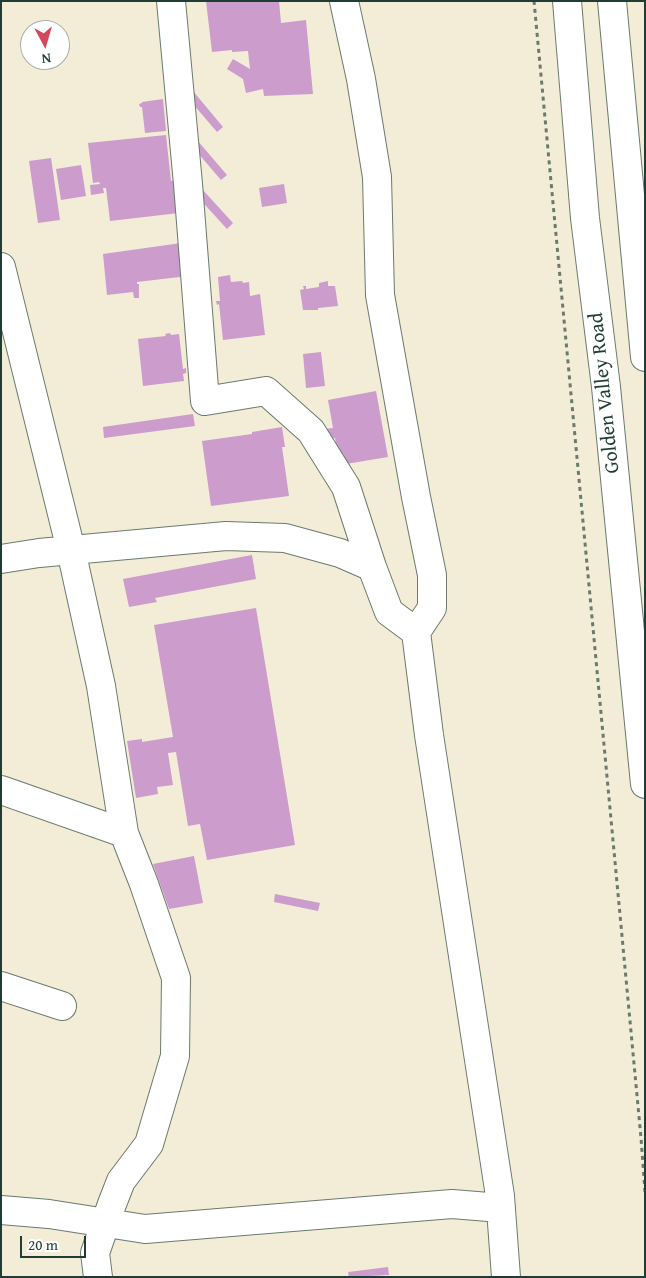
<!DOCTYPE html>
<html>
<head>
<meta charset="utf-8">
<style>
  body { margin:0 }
  #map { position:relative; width:646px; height:1278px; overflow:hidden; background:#f3edd8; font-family:"Gentium Book Plus",serif }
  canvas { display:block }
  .frame { position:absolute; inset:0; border:2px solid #1f3d34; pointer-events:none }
  .north { position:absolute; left:20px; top:20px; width:50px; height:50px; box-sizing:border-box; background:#fff; border:1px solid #a5b1ae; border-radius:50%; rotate:174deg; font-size:14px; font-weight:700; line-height:20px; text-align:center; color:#1f3d34 }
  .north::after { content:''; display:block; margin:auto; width:18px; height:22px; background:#d1495b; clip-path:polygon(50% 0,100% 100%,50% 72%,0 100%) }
  .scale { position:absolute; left:20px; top:1236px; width:66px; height:22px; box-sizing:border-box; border:2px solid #1f3d34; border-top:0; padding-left:6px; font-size:15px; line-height:18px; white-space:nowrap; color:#1f3d34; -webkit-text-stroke:4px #fff; paint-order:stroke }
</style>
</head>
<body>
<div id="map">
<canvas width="646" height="1278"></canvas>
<div class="frame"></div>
<div class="north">N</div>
<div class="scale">20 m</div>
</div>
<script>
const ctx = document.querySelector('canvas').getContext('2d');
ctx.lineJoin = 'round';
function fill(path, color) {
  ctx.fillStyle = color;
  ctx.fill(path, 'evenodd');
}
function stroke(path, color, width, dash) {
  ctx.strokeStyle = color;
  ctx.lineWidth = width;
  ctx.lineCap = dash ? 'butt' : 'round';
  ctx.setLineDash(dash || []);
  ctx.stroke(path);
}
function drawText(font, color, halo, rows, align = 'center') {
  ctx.font = font + ' "Gentium Book Plus",serif';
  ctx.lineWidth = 4;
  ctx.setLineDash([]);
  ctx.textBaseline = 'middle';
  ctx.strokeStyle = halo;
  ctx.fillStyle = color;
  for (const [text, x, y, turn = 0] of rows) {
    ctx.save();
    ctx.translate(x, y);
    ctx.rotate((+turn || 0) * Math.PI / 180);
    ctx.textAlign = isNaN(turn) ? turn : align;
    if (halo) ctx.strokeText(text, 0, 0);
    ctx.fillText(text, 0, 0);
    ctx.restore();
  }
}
fill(new Path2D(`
  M206,1H279L281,23L306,20L313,94L264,96L263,89L246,93L243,79L227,69L233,59L250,69L248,51L232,52V50L212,52Z
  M193,91L223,127L217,132L187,97Z
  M163,99L166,131L145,133L142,107H140L139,104L142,103V102Z
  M166,135L171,181L176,180L179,213L110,221L106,188H103L104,193L91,195L90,185L100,184L99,182L93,183L88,143Z
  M197,140L227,175L221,180L191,145Z
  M51,158L60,220L38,223L29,161Z
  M81,165L86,196L61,200L56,169Z
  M284,184L287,203L262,207L259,188Z
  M202,189L233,223L227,229L196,195Z
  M181,243L188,276L137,282V284H139V298H134L133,292L107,295L103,254Z
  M230,275L231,282L242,281L243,283L249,282L250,296L260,294L265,335L223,340L219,304L217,305L216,301H220L218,277Z
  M328,281V286H335L338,306L318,308V310H303L300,290L304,289L303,286H306V289L319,287V283Z
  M170,333L171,335L179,334L183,369L186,368V373L183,374L184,381L143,386L138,339L166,336L165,334Z
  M321,352L325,386L306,388L303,354Z
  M376,391L388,457L340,465L335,438L325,440L324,429L333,428L328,400Z
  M193,414L195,426L104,438L103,427Z
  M282,427L285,447H282L289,496L211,506L202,441L252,434V432Z
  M252,555L256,579L155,598L157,602L129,607L123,579Z
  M256,608L295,845L207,860L200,824L188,826L176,752L168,753L173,785L157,787L158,794L136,798L127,741L142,739V742L173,737L154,625Z
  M194,856L203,903L169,909L153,864Z
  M275,894L320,903L318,911L274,902Z
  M388,1267L389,1275L349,1277L348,1272Z`), '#cb9ccc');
const minor = new Path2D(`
  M171,1L188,184L205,401L266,391L311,431L346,487L372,567
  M344,1L361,79L377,177L380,295L416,497L432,575V608L416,632L429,735L500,1196L506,1277
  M1,267L71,550L101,686L124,833L144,884L176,978L175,1056L149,1144L121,1181L112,1204L95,1253L98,1277
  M1,559L39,553L226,536L285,538L340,553L372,567L389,612L416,632
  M1,790L124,833
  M1,986L62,1006
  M1,1210L49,1214L145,1229L452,1204L501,1208`);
const major = new Path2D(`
  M567,1L585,218L606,387L645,784
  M612,1L645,357`);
stroke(minor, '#697b6d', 30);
stroke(major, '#697b6d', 30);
stroke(new Path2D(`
  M534,1L641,1138L645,1192`), '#697b6d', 3, [4, 4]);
stroke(minor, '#fff', 28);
stroke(major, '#fff', 28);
drawText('20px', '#1f3d34', '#fff', [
  ["Golden Valley Road",605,393,-96]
]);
</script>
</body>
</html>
